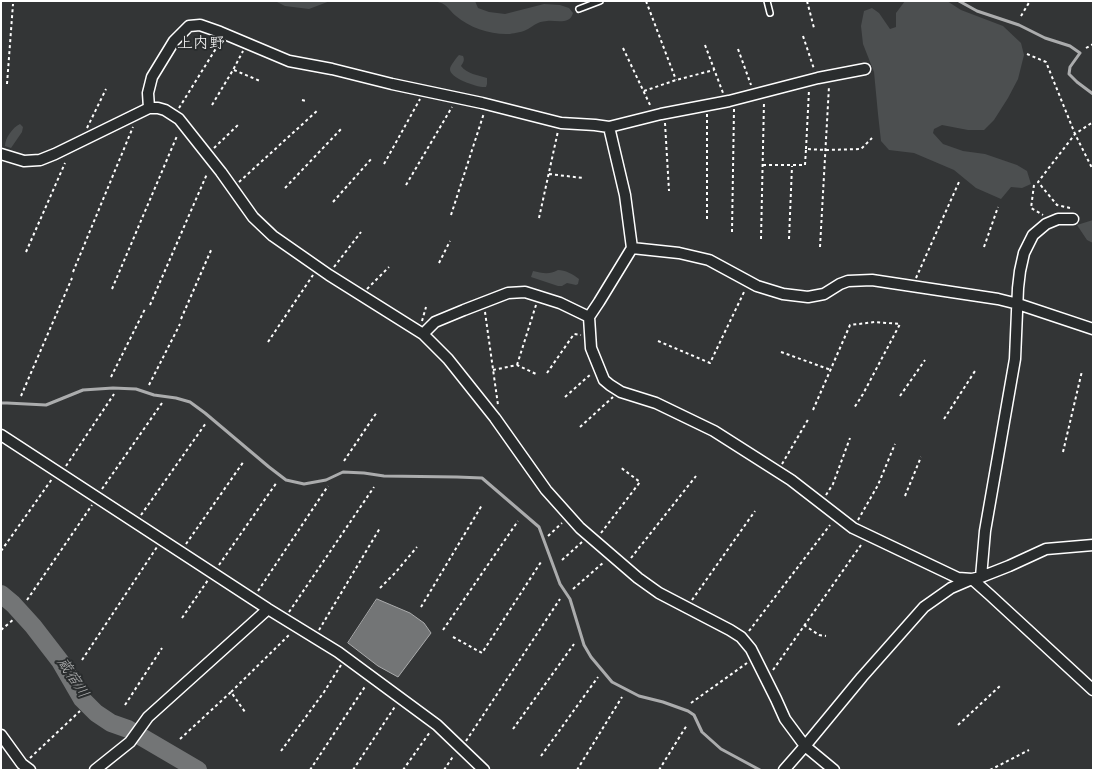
<!DOCTYPE html>
<html>
<head>
<meta charset="utf-8">
<style>
  body { margin:0 }
  #map { position:relative; width:1094px; height:771px; overflow:hidden; background:#333536; font-family:Dekko,sans-serif }
  canvas { display:block }
  .frame { position:absolute; inset:0; border:2px solid #fff; pointer-events:none }
</style>
</head>
<body>
<div id="map">
<canvas width="1094" height="771"></canvas>
<div class="frame"></div>
</div>
<script>
const ctx = document.querySelector('canvas').getContext('2d');
ctx.lineJoin = 'round';
function fill(path, color) {
  ctx.fillStyle = color;
  ctx.fill(path, 'evenodd');
}
function stroke(path, color, width, dash) {
  ctx.strokeStyle = color;
  ctx.lineWidth = width;
  ctx.lineCap = dash ? 'butt' : 'round';
  ctx.setLineDash(dash || []);
  ctx.stroke(path);
}
function drawText(font, color, halo, rows, align = 'center') {
  ctx.font = font + ' Dekko,"Klee One",sans-serif';
  ctx.lineWidth = 4;
  ctx.setLineDash([]);
  ctx.textBaseline = 'middle';
  ctx.strokeStyle = halo;
  ctx.fillStyle = color;
  for (const [text, x, y, turn = 0] of rows) {
    ctx.save();
    ctx.translate(x, y);
    ctx.rotate((+turn || 0) * Math.PI / 180);
    ctx.textAlign = isNaN(turn) ? turn : align;
    if (halo) ctx.strokeText(text, 0, 0);
    ctx.fillText(text, 0, 0);
    ctx.restore();
  }
}
fill(new Path2D(`
  M275,1H330L309,9L285,6Z
  M434,1H475L478,8L489,12L505,14L544,4L560,5L569,8L573,13C570,25 556,20 547,21C536,22 535,25 528,29C523,32 515,33 510,34C491,35 470,28 456,16C446,7 448,4 434,1Z
  M905,1H947L961,10L1003,26L1021,43L1024,55L1018,79L1008,98L994,120L984,130H968L942,125L934,129L933,133L943,144L963,151L985,154L1017,165L1027,171L1031,184L1022,188L1011,187L1001,199L976,188L954,170L914,153L889,150L881,141L878,114L874,72L863,44L861,26L864,11L872,8L879,13L890,29L896,27V13Z
  M459,55L463,56C465,60 463,63 461,66C467,74 478,75 487,78V84L486,87C478,88 449,78 450,69C450,66 457,57 459,55Z
  M20,124L23,127L22,132L11,148L5,146C5,138 13,127 20,124Z
  M1093,220V243L1087,240L1077,225Z
  M558,270C565,270 573,274 579,279L578,284L576,285L567,283L562,286H558L531,277L533,271C542,273 549,275 558,270Z`), '#4c4f50');
const water = new Path2D(`
  M377,599L410,613L424,623L431,633L398,677L378,666L348,643Z`);
fill(water, '#737576');
stroke(water, '#abacad', 1);
stroke(new Path2D(`
  M959,1L977,11L1019,25L1045,38L1070,46L1080,53L1070,67L1069,74L1077,82L1093,94
  M1,403H7L46,405L83,390L113,388L136,389L154,395L176,398L190,402L205,413L269,467L286,480L304,484L326,480L343,472L364,473L384,476L457,477L482,478L539,527L560,584L570,599L584,645L591,657L612,682L639,696L663,702L688,711L694,715L702,732L721,749L760,770`), '#abacad', 3);
stroke(new Path2D(`
  M1,594L13,604L33,626L60,661L82,699L96,713L111,723L128,729L198,770`), '#737576', 18);
const service = new Path2D(`
  M767,1L770,13
  M579,9L600,1`);
const minor = new Path2D(`
  M149,108L148,93L152,77L174,41L189,26L200,25L220,32L289,61L332,69L392,84L482,103L561,123L595,125L609,127L625,195L632,248L599,302L589,317L591,348L604,380L610,385L621,392L656,403L714,431L791,480L853,528L958,578L972,579L990,595L1093,690
  M609,127L661,114L729,101L818,78L865,69
  M1,154L24,161L40,160L55,154L149,108H158L165,110L179,119L221,172L253,217L273,236L329,275L423,334L448,359L495,418L546,490L580,528L638,578L659,593L730,630L741,637L751,649L776,699L785,719L805,746L834,770
  M632,248L679,253L709,260L757,286L783,294L808,297L824,294L840,284L848,281L872,280L998,299L1018,304L1093,329
  M423,334L435,322L464,310L508,293L525,292L541,297L560,303L589,317
  M1,435L268,609L338,652L437,725L484,770
  M981,577L985,531L1015,359L1018,288L1020,271L1024,253L1033,235L1046,224L1058,219H1073
  M1,735L22,764L30,770
  M95,770L130,742L148,717L268,609
  M784,770L805,746L862,677L924,607L951,588L972,579L981,577L1009,566L1046,549L1093,545`);
stroke(service, '#fff', 8);
stroke(minor, '#fff', 13);
stroke(new Path2D(`
  M646,1L676,80
  M807,1L814,28
  M1021,16L1030,1
  M803,36L814,69
  M705,45L723,93
  M623,48L651,107
  M1086,48L1093,44
  M738,49L751,85
  M1027,54L1046,62L1075,134L1093,170
  M234,70L260,81
  M7,84L13,4
  M644,91L676,80L714,70
  M302,100L306,101
  M212,105L233,70L243,51
  M179,108L220,42
  M707,114V221
  M665,123L669,191
  M87,128L106,89
  M214,148L239,124
  M806,149L809,90
  M384,164L420,99
  M763,165H805L806,149L826,150L861,149L872,138
  M549,174L583,178
  M239,182L318,110
  M406,185L452,107
  M1034,185L1031,208L1043,215
  M285,188L342,128
  M333,202L372,158
  M1070,208L1057,205L1038,182L1075,134L1093,122
  M451,215L484,113
  M539,218L558,131
  M732,232L734,109
  M761,239L764,102
  M789,239L792,166
  M820,247L829,86
  M984,247L998,207
  M26,252L65,163
  M439,263L450,241
  M334,267L361,232
  M73,272L133,127
  M916,278L959,182
  M112,289L177,136
  M367,289L389,267
  M150,305L207,174
  M485,312L498,405
  M181,319L212,248
  M422,321L426,307
  M658,341L710,363L745,290
  M268,342L313,275
  M781,352L831,370
  M517,365L536,305
  M493,370L517,365L536,374
  M547,373L574,334L581,335
  M111,377L145,309
  M149,385L180,324
  M21,396L72,278
  M900,396L925,360
  M565,397L591,374
  M813,410L850,325L875,322L900,324L863,394L854,408
  M944,419L975,371
  M580,427L613,397
  M1063,452L1082,371
  M344,461L377,412
  M782,464L809,418
  M66,466L114,394
  M102,489L162,403
  M826,495L833,484L850,438
  M905,496L921,457
  M141,515L206,423
  M858,520L878,485L895,444
  M601,533L640,482L620,467
  M548,536L562,523
  M186,544L244,461
  M1,551L52,479
  M631,558L696,476
  M562,560L582,542
  M219,565L277,482
  M380,588L395,573L417,547
  M573,589L604,562
  M258,591L328,486
  M27,600L92,505
  M692,600L755,511
  M421,607L482,505
  M289,612L374,487
  M182,618L208,580
  M804,625L819,635L826,636
  M1,630L14,619
  M319,630L380,528
  M443,630L518,521
  M749,631L830,525
  M453,637L482,653L541,562
  M82,660L157,547
  M773,670L861,545
  M231,692L290,634
  M691,703L747,663
  M125,705L162,648
  M958,725L1001,685
  M513,729L574,644
  M180,739L231,692L245,712
  M466,741L560,599
  M281,751L324,692L341,665
  M541,756L598,677
  M30,758L80,711
  M310,770L366,685
  M353,770L396,705
  M403,770L430,732
  M444,770L454,755
  M577,770L622,697
  M659,770L687,725
  M990,770L1029,750`), '#fff', 2, [3, 3]);
stroke(service, '#2a2d2e', 5);
stroke(minor, '#2a2d2e', 10);
drawText('italic 15px', '#b2b3b4', '#2a2d2e', [
  ["蔵宿川",71,679,57]
]);
drawText('16px', '#fff', '#2a2d2e', [
  ["上内野",201,46]
]);
</script>
</body>
</html>
